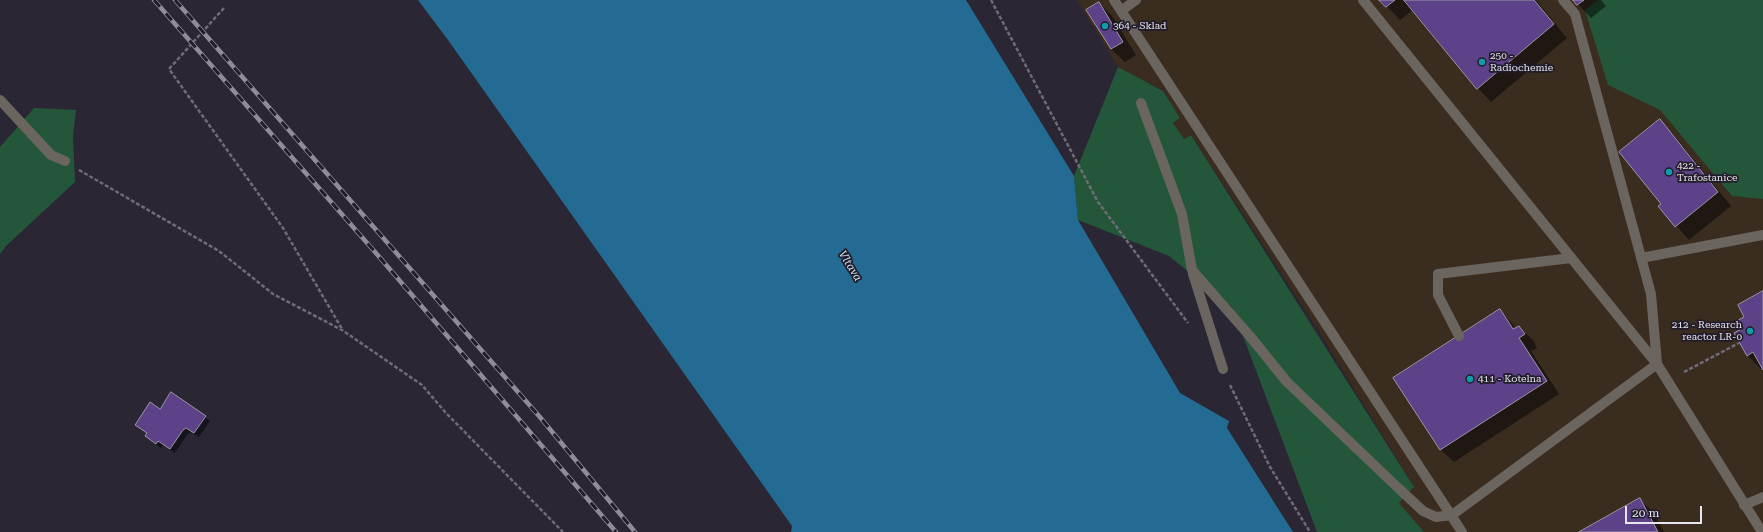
<!DOCTYPE html>
<html>
<head>
<meta charset="utf-8">
<style>
  body { margin:0 }
  #map { position:relative; width:1763px; height:532px; overflow:hidden; background:#2a2633; font-family:"Roboto Serif",serif }
  canvas { display:block }
  .scale { position:absolute; left:1625px; top:506px; width:77px; height:18px; box-sizing:border-box; border:2px solid #e8e5ee; border-top:0; padding-left:5px; font-size:12px; line-height:14px; white-space:nowrap; color:#e8e5ee; -webkit-text-stroke:3px #201c29; paint-order:stroke }
</style>
</head>
<body>
<div id="map">
<canvas width="1763" height="532"></canvas>
<div class="scale">20 m</div>
</div>
<script>
const ctx = document.querySelector('canvas').getContext('2d');
ctx.lineJoin = 'round';
function fill(path, color) {
  ctx.fillStyle = color;
  ctx.fill(path, 'evenodd');
}
function stroke(path, color, width, dash) {
  ctx.strokeStyle = color;
  ctx.lineWidth = width;
  ctx.lineCap = dash ? 'butt' : 'round';
  ctx.setLineDash(dash || []);
  ctx.stroke(path);
}
function drawText(font, color, halo, rows, align = 'center') {
  ctx.font = font + ' "Roboto Serif",serif';
  ctx.lineWidth = 3.5;
  ctx.setLineDash([]);
  ctx.textBaseline = 'middle';
  ctx.strokeStyle = halo;
  ctx.fillStyle = color;
  for (const [text, x, y, turn = 0] of rows) {
    ctx.save();
    ctx.translate(x, y);
    ctx.rotate((+turn || 0) * Math.PI / 180);
    ctx.textAlign = isNaN(turn) ? turn : align;
    if (halo) ctx.strokeText(text, 0, 0);
    ctx.fillText(text, 0, 0);
    ctx.restore();
  }
}
fill(new Path2D(`
  M1077,0H1763V532H1424L1399,503L1414,487L1315,325L1191,135L1184,139L1173,123L1180,118L1162,89L1134,77L1118,67Z`), '#3b2c20');
fill(new Path2D(`
  M1598,0H1763V199L1732,196L1660,110L1608,85L1585,10Z
  M1118,67L1163,91L1180,118L1173,123L1184,139L1191,135L1414,487L1399,503L1424,532H1317L1232,307L1169,256L1078,220L1074,176Z
  M34,108L76,110L73,135L75,182L6,246L0,254V147Z`), '#24573a');
fill(new Path2D(`
  M418,0H966L1074,176L1078,220L1180,393L1229,421L1227,428L1293,532H791L792,526L448,40Z`), '#236b93');
fill(new Path2D(`
  M1381,0H1536L1567,38L1491,102L1478,88L1414,9L1400,20Z
  M1574,0H1601L1606,6L1591,18Z
  M1099,3L1112,16L1136,55L1125,62L1111,49Z
  M1660,121L1673,134L1731,206L1689,240L1659,206L1662,204Z
  M1763,292V368L1761,369L1747,355L1742,329L1745,317Z
  M1500,310L1517,329L1519,327L1533,340L1537,348L1531,351L1559,394L1454,462L1440,449Z
  M160,410L205,417L210,421L199,437L191,432L187,435L175,453L163,445L161,448L151,441L146,436L148,434L136,425Z
  M1640,500L1654,513L1664,532H1581Z`), '#0007');
const building = new Path2D(`
  M1379,0H1395L1386,7Z
  M1404,0H1534L1554,24L1477,89Z
  M1573,0H1584L1577,5Z
  M1099,2L1123,42L1111,49L1086,10Z
  M1660,119L1718,192L1675,227L1658,206L1661,204L1619,152Z
  M1763,291V370L1753,352L1747,356L1734,333L1741,329L1736,321L1744,317L1738,305Z
  M1500,309L1513,329L1519,326L1525,334L1519,338L1547,381L1440,450L1393,378Z
  M171,392L206,416L194,433L186,428L183,430L170,449L158,441L156,444L145,436L147,433L135,425L150,402L160,409Z
  M1640,498L1658,532H1579Z`);
fill(building, '#5d428a');
stroke(building, '#9b96a6', 1);
stroke(new Path2D(`
  M991,0L1098,202L1188,323
  M224,8L169,69L283,228L342,329
  M79,170L219,251L273,294L342,330L422,385L446,413L563,532
  M1684,372L1739,343
  M1230,385L1270,467L1310,532`), '#6f6c77', 2.5, [4, 2]);
stroke(new Path2D(`
  M1114,0L1462,532
  M1121,11L1136,0
  M1141,103L1182,214L1192,270L1249,335L1287,382L1394,484L1423,511L1436,517L1452,515L1657,364L1651,294L1575,14L1563,0
  M1641,258L1763,235
  M1193,274L1223,369
  M1459,336L1438,295V274L1571,258
  M1744,505L1763,497`), '#6b6560', 10);
stroke(new Path2D(`
  M1363,0L1657,364L1762,532
  M0,100L51,155L65,161`), '#6b6560', 10);
const rail = new Path2D(`
  M154,0L375,252L616,532
  M175,0L539,416L635,532`);
stroke(rail, '#918d98', 4.5);
stroke(rail, '#201c29', 3, [9]);
for (const [x, y, r, color] of [
  [1105,26,4,"#0f9aa8"],
  [1482,62,4,"#0f9aa8"],
  [1669,172,4,"#0f9aa8"],
  [1750,331,4,"#0f9aa8"],
  [1470,379,4,"#0f9aa8"]
]) {
  const dot = new Path2D();
  dot.arc(x, y, r, 0, 2 * Math.PI);
  ctx.fillStyle = color;
  ctx.fill(dot);
  stroke(dot, '#201c29', 1.5);
}
drawText('10px', '#e8e5ee', '#201c29', [
  ["364 - Sklad",1113,26],
  ["250 -",1490,56],
  ["Radiochemie",1490,68],
  ["422 -",1677,166],
  ["Trafostanice",1677,178],
  ["212 - Research",1742,325,"right"],
  ["reactor LR-0",1742,337,"right"],
  ["411 - Kotelna",1478,379]
], 'left');
drawText('italic 11px', '#cfe4f2', '#201c29', [
  ["Vltava",850,266,58]
]);
</script>
</body>
</html>
